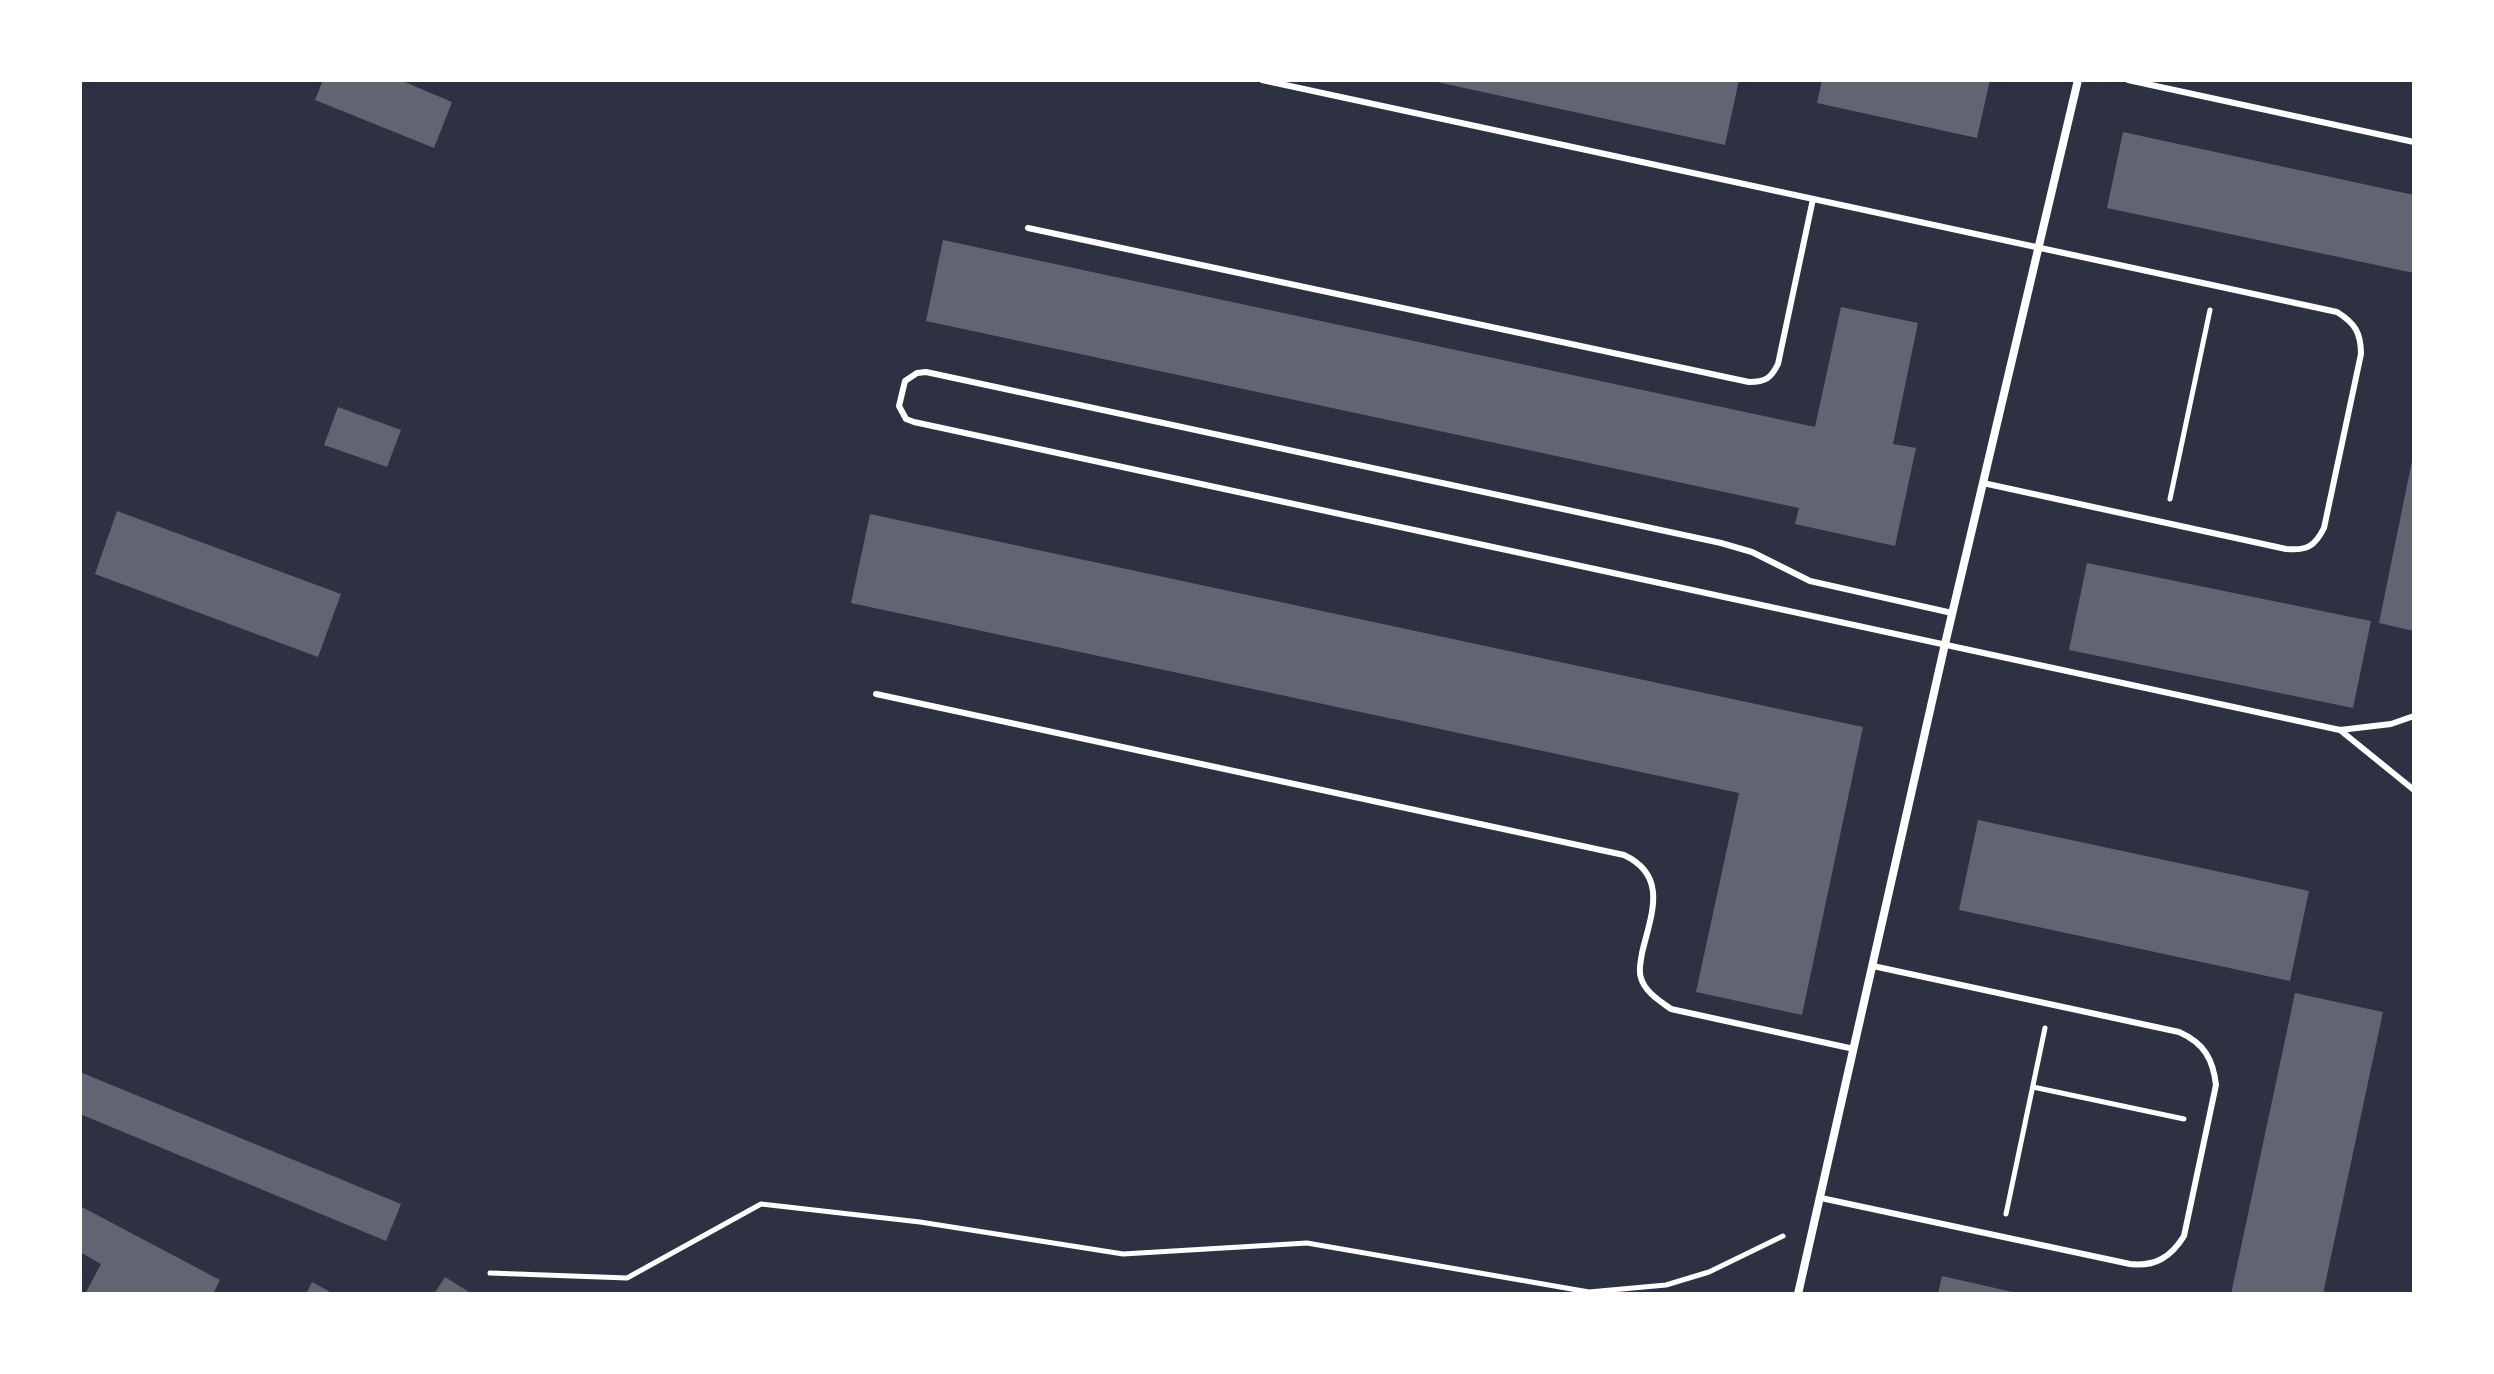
<!DOCTYPE html>
<html>
<head>
<meta charset="utf-8">
<style>
  body { margin:0 }
  #map { position:relative; width:2494px; height:1374px; overflow:hidden; background:#2d3142; font-family:"Sofia Sans Condensed",sans-serif }
  canvas { display:block }
  .frame { position:absolute; inset:0; border:82px solid #fff; pointer-events:none }
</style>
</head>
<body>
<div id="map">
<canvas width="2494" height="1374"></canvas>
<div class="frame"></div>
</div>
<script>
const ctx = document.querySelector('canvas').getContext('2d');
ctx.lineJoin = 'round';
function fill(path, color) {
  ctx.fillStyle = color;
  ctx.fill(path, 'evenodd');
}
function stroke(path, color, width, dash) {
  ctx.strokeStyle = color;
  ctx.lineWidth = width;
  ctx.lineCap = dash ? 'butt' : 'round';
  ctx.setLineDash(dash || []);
  ctx.stroke(path);
}
fill(new Path2D(`
  M323,80H400L452,102L434,148L315,100Z
  M1428,80H1739L1725,145Z
  M1822,80H1990L1977,138L1817,103Z
  M2123,132L2414,195V273L2107,208Z
  M943,240L1815,427L1841,307L1918,323L1893,444L1916,448L1895,546L1795,524L1799,508L926,321Z
  M338,407L401,430L387,467L324,445Z
  M2413,456H2414V631L2379,623Z
  M117,511L341,594L318,657L95,574Z
  M870,514L1863,727L1802,1015L1696,992L1739,793L851,603Z
  M2087,563L2371,621L2353,708L2069,650Z
  M1978,820L2309,891L2290,981L1959,910Z
  M2295,993L2383,1012L2323,1294H2231Z
  M80,1072L401,1204L386,1241L80,1114Z
  M80,1206L220,1280L213,1294H85L101,1264L80,1252Z
  M1942,1276L2017,1293V1294H1938Z
  M445,1277L472,1294H434Z
  M312,1282L334,1294H306Z`), '#626471');
stroke(new Path2D(`
  M2170,499L2210,310
  M2033,1087L2184,1119
  M2006,1214L2045,1028
  M490,1273L627,1278L761,1204L920,1222L1123,1254L1307,1243L1589,1292L1666,1285L1709,1272L1783,1236`), '#fff', 5);
stroke(new Path2D(`
  M1262,80L2337,312C2355,323 2361,333 2361,354L2324,528C2315,546 2307,551 2286,549L1983,483
  M2128,80L2414,142
  M1028,228L1749,382C1766,382 1771,378 1778,364L1813,199
  M1952,613L1810,581L1752,552L1721,543L926,372L917,373L905,381L899,406L906,419L914,422L2340,730L2391,724L2414,716
  M876,694L1624,855C1669,876 1651,915 1642,953C1641,961 1638,970 1641,978C1645,992 1660,1001 1671,1009L1854,1049
  M2340,730L2414,790
  M1821,1198L2130,1264C2155,1267 2171,1257 2184,1236L2216,1085C2213,1059 2204,1043 2179,1032L1873,966`), '#fff', 6);
stroke(new Path2D(`
  M1798,1294L1945,644L2078,80`), '#fff', 8);
</script>
</body>
</html>
